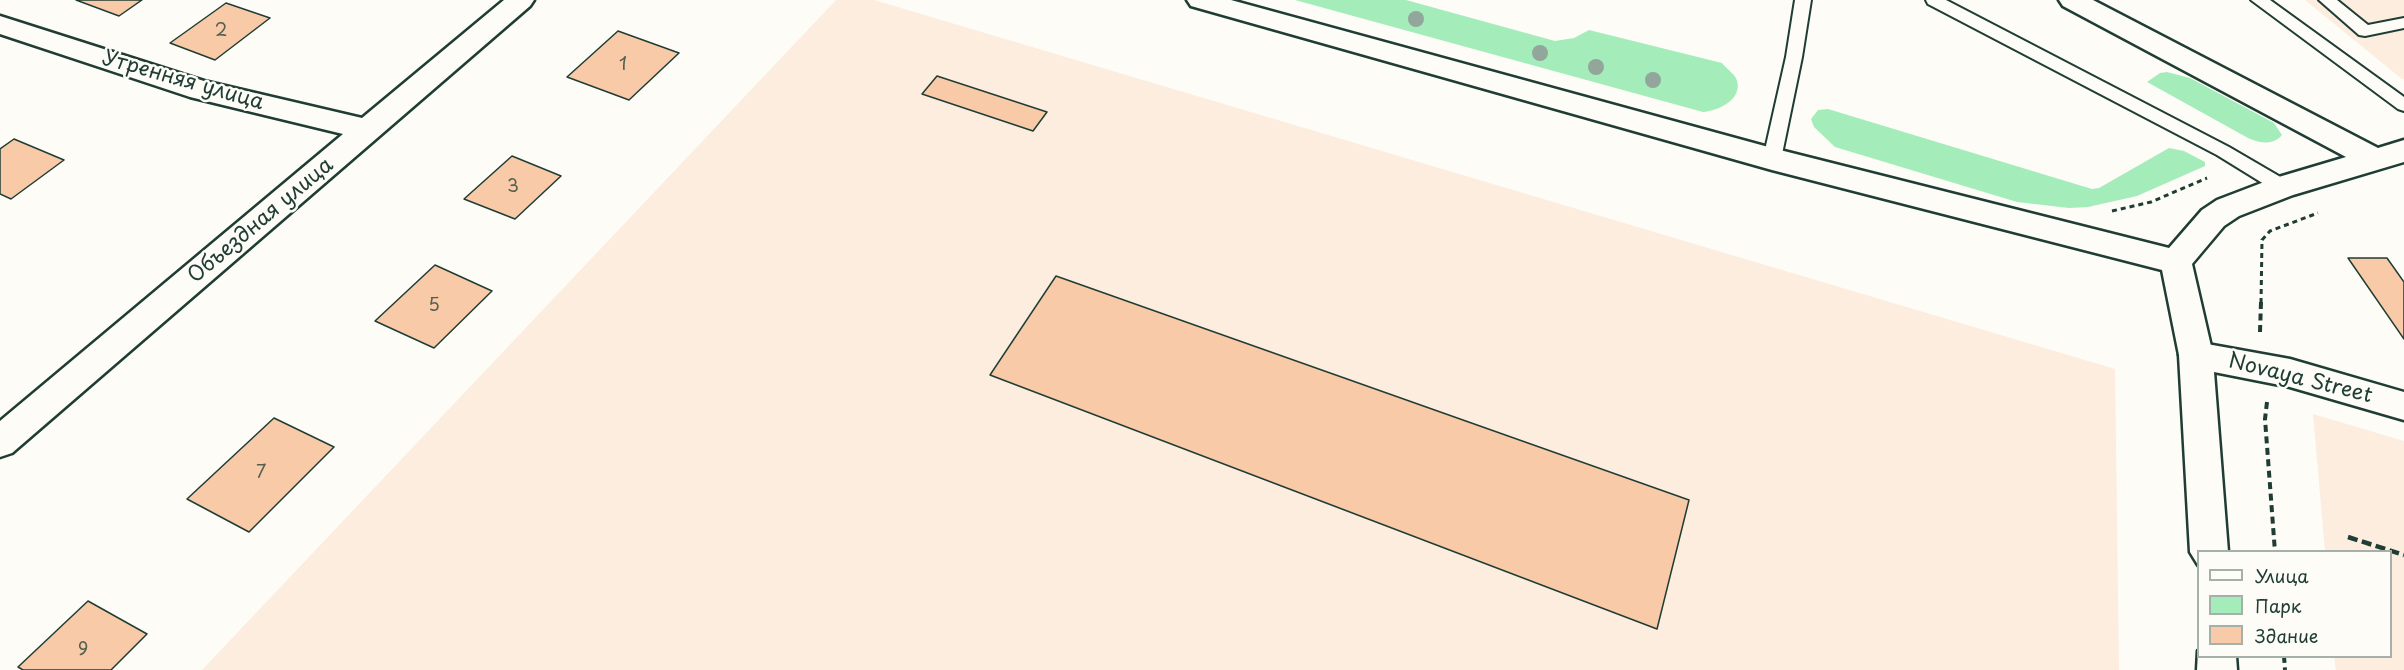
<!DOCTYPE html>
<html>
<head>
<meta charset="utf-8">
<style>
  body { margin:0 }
  #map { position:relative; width:2404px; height:670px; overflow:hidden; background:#fdfcf7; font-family:"Playpen Sans",sans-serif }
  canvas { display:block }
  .legend { position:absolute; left:2197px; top:550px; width:195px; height:108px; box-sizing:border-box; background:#fdfcf7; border:2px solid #a4b0a9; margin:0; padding:8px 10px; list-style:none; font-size:18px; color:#1f3d34 }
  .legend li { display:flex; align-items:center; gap:12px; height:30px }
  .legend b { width:30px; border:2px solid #a4b0a9 }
</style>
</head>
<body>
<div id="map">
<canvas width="2404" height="670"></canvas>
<ul class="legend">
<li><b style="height:8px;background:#fdfcf7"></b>Улица</li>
<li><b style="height:16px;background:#a4edbb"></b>Парк</li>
<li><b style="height:16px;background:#f8caa7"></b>Здание</li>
</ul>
</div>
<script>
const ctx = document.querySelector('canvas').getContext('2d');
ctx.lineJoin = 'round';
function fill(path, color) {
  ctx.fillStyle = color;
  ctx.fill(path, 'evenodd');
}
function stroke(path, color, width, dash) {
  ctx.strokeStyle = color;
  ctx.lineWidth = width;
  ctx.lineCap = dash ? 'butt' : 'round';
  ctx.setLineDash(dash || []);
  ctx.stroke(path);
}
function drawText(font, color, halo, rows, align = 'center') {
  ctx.font = font + ' "Playpen Sans",sans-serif';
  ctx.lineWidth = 5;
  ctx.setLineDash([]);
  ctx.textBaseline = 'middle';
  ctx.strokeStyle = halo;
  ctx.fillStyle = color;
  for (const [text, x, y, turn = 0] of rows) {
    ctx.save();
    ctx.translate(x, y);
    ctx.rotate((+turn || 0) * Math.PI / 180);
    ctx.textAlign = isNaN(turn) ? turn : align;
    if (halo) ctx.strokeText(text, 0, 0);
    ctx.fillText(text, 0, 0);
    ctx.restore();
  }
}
fill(new Path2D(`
  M836,0H874L2115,369L2119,670H202Z
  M2305,0H2404V79H2402Z
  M2313,414L2404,441V670H2336L2334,657L2390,656V552L2325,551Z`), '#fceddf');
fill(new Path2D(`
  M1295,0H1406L1555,41L1574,38L1589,30L1722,63C1726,68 1733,73 1736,78C1745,99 1718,111 1703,112Z
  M2167,72L2190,78L2274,123L2282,135C2273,146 2259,143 2248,138L2147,82L2160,73Z
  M1828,109L2092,189L2099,188L2169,148L2184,151L2205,162V166L2137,196L2088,207L2069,208L2017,202L1835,147L1814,127L1811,119L1818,110Z`), '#a4edbb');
const building = new Path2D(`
  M76,0H142L119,16Z
  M226,3L270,18L215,60L170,43Z
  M618,31L679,53L629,100L567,77Z
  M937,76L1047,112L1033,131L922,94Z
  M14,139L64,160L11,199L0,194V149Z
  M512,156L561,176L515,219L464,199Z
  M2348,258H2387L2404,282V339Z
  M435,265L492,291L434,348L375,321Z
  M1056,276L1689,500L1657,629L990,375Z
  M274,418L334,447L249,532L187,499Z
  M88,601L147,634L111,670H23L18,667Z`);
fill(building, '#f8caa7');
stroke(building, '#1f3d34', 1.5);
const service = new Path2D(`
  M1795,0H1811L1802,57L1781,159L1778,163L1772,165L1766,163L1763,159L1786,57Z
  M1926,0H1946L2229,147L2289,182L2292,187L2289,192L2283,194L2277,192L2217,155L1928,4Z
  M2251,0H2270L2404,97V111L2398,109Z
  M2319,0H2337L2368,25L2404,18V28L2365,36L2359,35Z`);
const minor = new Path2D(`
  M504,0H534L530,6L12,453L0,457V421L343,134L190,97L0,34V16L204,81L362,118Z
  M2196,342L2290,359L2404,392V420L2290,387L2214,372L2228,552H2198V565L2190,552L2179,355L2184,345Z
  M2198,651V656H2236L2237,670H2197Z`);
const tertiary = new Path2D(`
  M1187,0H1231L1772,148L2169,248L2202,210L2217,200L2272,179L2346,157L2063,6L2059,0H2093L2378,148L2404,140V162L2293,195L2239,216L2224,226L2192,264L2213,355L2208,365L2196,368L2184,365L2179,355L2162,270L1772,170L1191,6Z`);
stroke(service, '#1f3d34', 4);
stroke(minor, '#1f3d34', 5);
stroke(tertiary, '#1f3d34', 5);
stroke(new Path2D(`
  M2112,211L2151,202L2207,178
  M2261,303L2262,240L2270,231L2318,213`), '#1f3d34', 3, [5, 4]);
stroke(new Path2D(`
  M2260,332L2261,302
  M2267,402L2265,419L2275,552
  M2284,656L2285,670`), '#1f3d34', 4, [7, 4.5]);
fill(service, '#fdfcf7');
fill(minor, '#fdfcf7');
fill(tertiary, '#fdfcf7');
stroke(new Path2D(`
  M2348,537L2404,555`), '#1f3d34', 4.5, [10, 4.5]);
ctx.fillStyle = '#92a69b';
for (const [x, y] of [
  [1416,19],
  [1540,53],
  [1596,67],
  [1653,80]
]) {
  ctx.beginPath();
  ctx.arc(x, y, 8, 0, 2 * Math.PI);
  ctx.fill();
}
drawText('18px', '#556051', null, [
  ["2",221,31],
  ["1",623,65],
  ["3",513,187],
  ["5",434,306],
  ["7",261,473],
  ["9",83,650]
]);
drawText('21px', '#1f3d34', '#fdfcf7', [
  ["Утренняя улица",183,81,16],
  ["Объездная улица",261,221,-40],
  ["Novaya Street",2300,379,14]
]);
</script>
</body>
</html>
